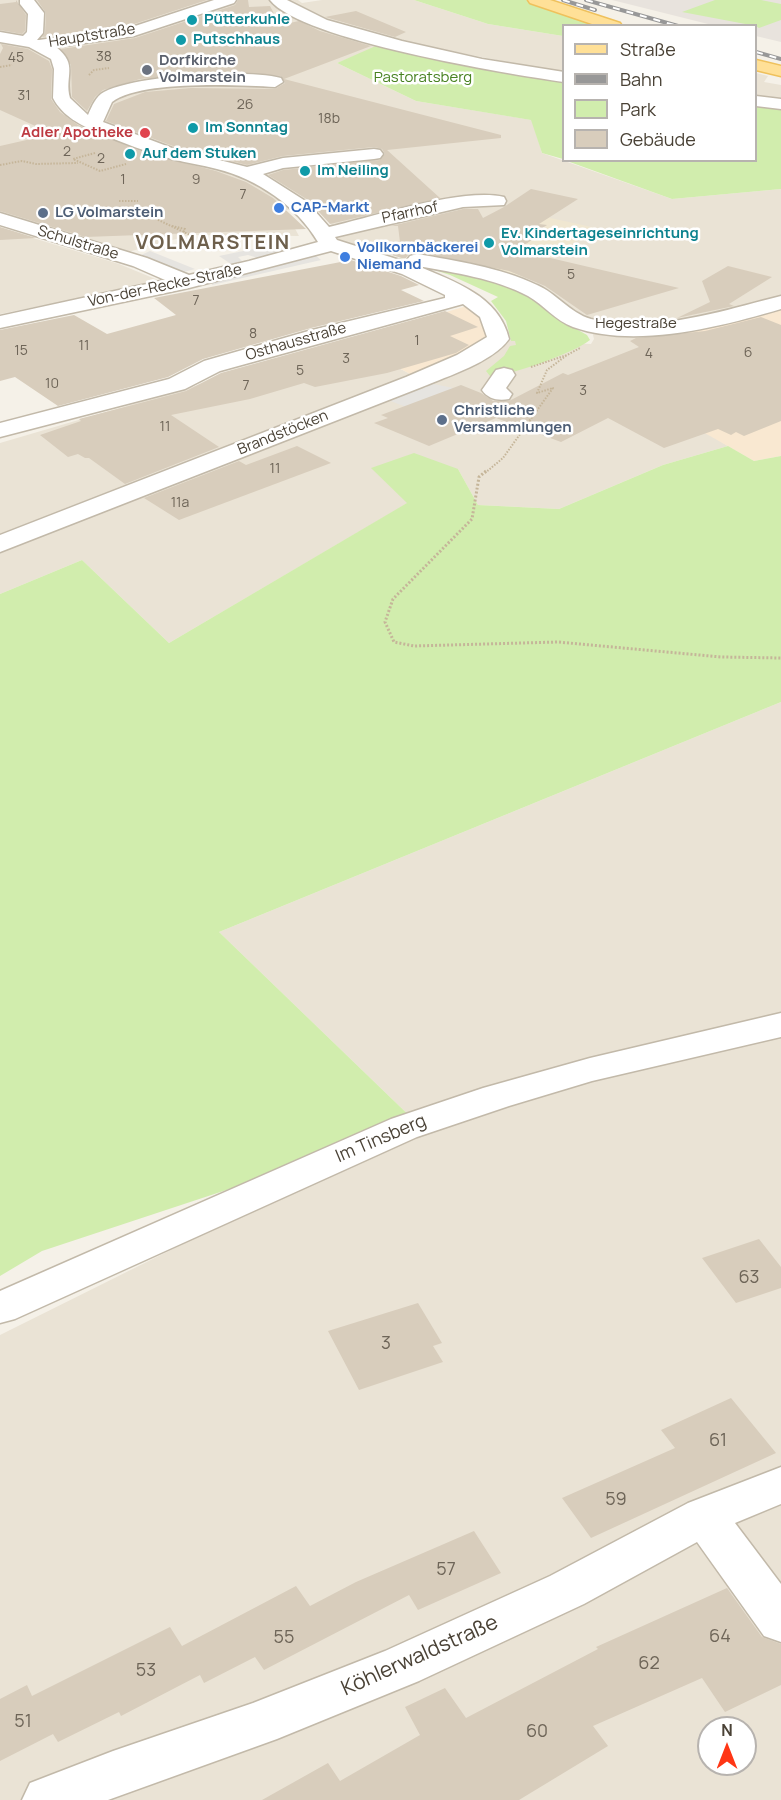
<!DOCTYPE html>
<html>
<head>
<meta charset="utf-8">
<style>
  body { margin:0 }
  #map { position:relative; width:781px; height:1800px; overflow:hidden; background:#f5f1e8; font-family:Manrope,sans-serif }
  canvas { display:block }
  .legend { position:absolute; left:562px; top:24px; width:195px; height:138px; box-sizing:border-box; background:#fff; border:2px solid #b7b3af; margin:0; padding:8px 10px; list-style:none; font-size:18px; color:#4a4236 }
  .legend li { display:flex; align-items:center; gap:12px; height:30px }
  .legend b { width:30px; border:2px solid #b7b3af }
  .north { position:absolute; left:697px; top:1716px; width:60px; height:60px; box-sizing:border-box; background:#fff; border:2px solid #b7b3af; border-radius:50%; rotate:0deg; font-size:16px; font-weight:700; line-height:24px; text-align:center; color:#4a4236 }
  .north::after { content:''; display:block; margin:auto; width:21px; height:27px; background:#ff3615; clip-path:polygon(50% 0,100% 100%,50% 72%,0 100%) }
</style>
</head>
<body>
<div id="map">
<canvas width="781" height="1800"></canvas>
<ul class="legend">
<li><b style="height:8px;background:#ffe097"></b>Straße</li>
<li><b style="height:8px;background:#989898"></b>Bahn</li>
<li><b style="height:16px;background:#d1edad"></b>Park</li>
<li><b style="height:16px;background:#d8cdbc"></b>Gebäude</li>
</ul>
<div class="north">N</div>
</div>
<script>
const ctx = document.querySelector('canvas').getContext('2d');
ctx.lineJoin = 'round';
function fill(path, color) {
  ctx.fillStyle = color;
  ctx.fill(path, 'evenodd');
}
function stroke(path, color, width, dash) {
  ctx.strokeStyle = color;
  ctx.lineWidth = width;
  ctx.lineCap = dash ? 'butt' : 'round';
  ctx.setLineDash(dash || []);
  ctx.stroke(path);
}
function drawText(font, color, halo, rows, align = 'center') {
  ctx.font = font + ' Manrope,sans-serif';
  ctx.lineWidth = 5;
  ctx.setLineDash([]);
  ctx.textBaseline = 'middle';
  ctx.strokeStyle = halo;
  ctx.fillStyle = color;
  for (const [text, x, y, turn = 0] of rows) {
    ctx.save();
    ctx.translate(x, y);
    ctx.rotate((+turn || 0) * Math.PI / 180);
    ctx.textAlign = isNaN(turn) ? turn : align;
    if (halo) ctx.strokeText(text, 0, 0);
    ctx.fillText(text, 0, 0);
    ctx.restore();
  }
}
fill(new Path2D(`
  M0,0H298L302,3L322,0H414L488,24L563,36V73L395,40L337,63L416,101L532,120L542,153L672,199L781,189V297L697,318L615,322L590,320L534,283L422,255L354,246L335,238L331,223L316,209L285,210L299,236L191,235L128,252L0,213Z
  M756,73L768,76L764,82L781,85V100L756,97Z
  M0,228L119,264L158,280L151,284L0,314Z
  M647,330L741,370L714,437L728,446L663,465L559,509L478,505L458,469L372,468L408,503L169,643L82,560L0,594V443L348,341L414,376L511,340L591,344L594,339L592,331Z
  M781,702V1800H0V1335L420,1126L219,932ZM709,1728H745V1764H709Z`), '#eae3d5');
fill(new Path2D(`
  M470,305L481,311L489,332L485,340L477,346L414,376L348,341Z
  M781,305V456L754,461L652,403L741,370L649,330Z`), '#f9e8d1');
fill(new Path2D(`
  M612,0H781V42L756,36V26L712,25Z`), '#e8e3dd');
fill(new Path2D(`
  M523,212L596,228L524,277L451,260L446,262L429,259L453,242Z`), '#f0e7d1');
fill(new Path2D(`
  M414,0H526L606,25L564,26L563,36L488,24Z
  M715,0H761L781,4V20L759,28L756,26L682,12Z
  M378,45L563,79V159L542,153L531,120L416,101L337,63Z
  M756,104L781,109V189L672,199L567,161L756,160Z
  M398,258L461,272L526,290L571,326L587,335L590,340C574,353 510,376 490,376L486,371L504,356L510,346L516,345L515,341H511L506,321L491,301L498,297L450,275Z
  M728,446L754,461L781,456V702L219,932L420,1126L42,1251L0,1276V594L82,560L169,643L407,503L371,468L414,453L458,469L478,505L559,509L663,465Z`), '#d1edad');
fill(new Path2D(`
  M272,245L283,251L258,258L248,255L238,257L242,261L231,264L219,256Z
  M150,251L195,269L180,273L139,256Z
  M314,254L321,260L212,285L213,280Z
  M429,383L477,393L427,415L388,400Z`), '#e6e4e0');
fill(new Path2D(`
  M16,0L26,15L25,31L22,34L0,30V4L16,2Z
  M37,0H207L131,25L42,37L45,33L46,13Z
  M238,0H248L249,7L270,6L280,25L299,21L320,31L371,46L284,79L501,135V138L387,150L440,198L330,224L308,200L268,175L283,170L380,160L385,154L382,149L374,147L283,156L247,165L173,146L106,121L114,104L145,92L191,88L275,89L285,83L281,76L218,72L140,79L103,90L95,97L87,111L72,97L71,65L61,49L135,38L235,5Z
  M356,11L406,32L395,37L325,17Z
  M1,44L28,49L49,61L52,69L51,99L60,112L78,125L143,152L216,171L246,182L273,198L306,229L85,237L0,211V146L53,134L0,110V54L3,48Z
  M531,189L578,199L539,224L547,225L525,239L532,240L516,250L679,288L587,315L545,286L509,271L417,252L409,254L405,259L385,253L401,250L398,226H391L463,209H478L483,218L504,207Z
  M0,227L36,238L0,240Z
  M351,260L401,276L419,285L401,290L424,301L311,328L203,359L168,377L58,406L15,377L0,381V330L74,315L107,334L176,315L154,298Z
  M728,266L772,277L729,304L734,306L677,318L710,302L702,281Z
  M445,311L478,327L450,336L469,345L456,353L387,373L315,387L304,383L250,399L171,415L219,447L125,484L89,458H85L78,454L68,457L40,435L81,421L79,419L186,391L221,373Z
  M761,317L781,325V421L744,436L736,432L731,435L718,429L664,448L608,418L561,442L496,418L429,446L374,423L388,418L381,415L461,385L481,393L493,401H509L563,373L568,375L639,347L630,341L636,338L705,331Z
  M297,446L331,463L179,520L144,498L239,461L246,465Z
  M759,1239L781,1267V1288L736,1303L702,1258Z
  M418,1303L442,1343L433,1346L443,1362L359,1390L328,1331Z
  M731,1398L776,1453L591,1538L562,1498L675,1448L661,1430Z
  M474,1531L501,1573L418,1610L409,1595L264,1670L255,1657L204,1683L200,1675L121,1716L119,1712L58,1742L53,1734L0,1761V1699L27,1685L32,1696L170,1627L182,1646L296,1586L310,1606L356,1582Z
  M727,1588L762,1637L781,1644V1685L725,1712L702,1678L593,1726L608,1746L519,1800H262L328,1763L340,1781L420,1735L405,1707L445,1688L466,1718L598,1649L596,1647Z`), '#d8cdbc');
const minor = new Path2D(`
  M20,0H34L44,13L43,33L37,40H39L132,27L214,0H236L234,3L134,36L56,47C79,65 64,76 70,98L88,115C92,106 96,96 104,92C137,75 245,69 281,78L283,82L275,87C238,85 141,80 112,102L103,122L172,148L247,167L283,158L374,149L380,150L383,154L380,158L374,159L283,168L263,174L307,202L329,227C372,217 463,187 504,197L506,201L504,205L463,207L335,237L337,240L409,263L407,260L410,256L417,254C457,261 499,267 537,285C556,293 570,313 591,319C654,334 721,311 781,296V309C720,327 635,349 573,327C556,321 544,305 528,296C494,278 455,273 418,266C455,282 499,296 509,339C493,362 448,376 422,387L0,552V535L406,377L457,355L487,337L480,317L463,304L220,371L185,389L0,437V423L169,379L204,361L312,330L445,298V295L402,274L331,251L189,288L0,328V316L165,280L133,266L0,225V213L147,258L189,275L249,261L318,242C297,206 257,179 217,169C202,165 187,163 172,159C147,152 123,143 99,133C81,125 63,117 53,98L54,69L51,59L29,47L0,42V32L23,36L27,32L28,14L20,4Z
  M270,0H287L327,20L402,41L482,59L564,72V82C508,74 301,40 270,0Z
  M756,96L781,99V109L756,106Z
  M504,368L512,370L515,375L506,388L512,394L509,399C498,401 488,399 482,390L496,370Z
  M781,1013V1037L592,1081L509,1106L417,1137L15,1319L0,1323V1291L391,1119L483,1088L590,1058Z
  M781,1467V1504L735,1523L781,1584V1642L764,1636L697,1542L584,1604L419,1681L277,1739L108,1800H22L30,1783L113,1751L253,1703L385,1651L550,1576L688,1503Z`);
const major = new Path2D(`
  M528,0H550L620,23L622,26H598L530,3Z
  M756,60L781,66V76L756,70Z`);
stroke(minor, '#c2b9a9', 3);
stroke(major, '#efc15c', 3);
stroke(new Path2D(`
  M0,67L12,65
  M89,75L94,70L109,68
  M95,153L73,159L100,171L126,164
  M0,165L22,161L36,164L78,163
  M119,201H138
  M90,214L129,213L150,216L190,235
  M172,226L185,229L183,233
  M531,367L567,355L580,348
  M485,473L503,458L553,388L537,393L547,370L567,355`), '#c5b599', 2, [1.5, 1.5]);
stroke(new Path2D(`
  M486,471L479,477L472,519L393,599L385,622L394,642L414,646L558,642L721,657L781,658`), '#c5b599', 3, [2, 2]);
fill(minor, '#fff');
fill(major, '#ffe097');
const rail = new Path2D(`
  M563,0L595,10
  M586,0L678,26
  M756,52L781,59`);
stroke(rail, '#989898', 4);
stroke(rail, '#fff', 2, [7]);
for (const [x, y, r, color] of [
  [192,20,6,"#0f9aa8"],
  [181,40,6,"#0f9aa8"],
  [147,70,6,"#6b7280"],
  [193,128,6,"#0f9aa8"],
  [145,133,6,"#e0444e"],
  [130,154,6,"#0f9aa8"],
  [305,171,6,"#0f9aa8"],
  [279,208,6,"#3f7fe0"],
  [43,213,6,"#5c6f8a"],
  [489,243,6,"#0f9aa8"],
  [345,257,6,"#3f7fe0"],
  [442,420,6,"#5c6f8a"]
]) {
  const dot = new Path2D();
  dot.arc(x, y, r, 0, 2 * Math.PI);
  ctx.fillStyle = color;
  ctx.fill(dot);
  stroke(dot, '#fff', 2);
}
drawText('14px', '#6e6558', null, [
  ["38",104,57],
  ["45",16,58],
  ["31",24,96],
  ["26",245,105],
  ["18b",329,119],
  ["2",67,152],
  ["2",101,159],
  ["1",123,180],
  ["9",196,180],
  ["7",243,195],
  ["5",571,275],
  ["7",196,301],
  ["8",253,334],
  ["1",417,341],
  ["11",84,346],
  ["15",21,351],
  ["6",748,353],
  ["4",649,354],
  ["3",346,359],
  ["5",300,371],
  ["10",52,384],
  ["7",246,386],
  ["3",583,391],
  ["11",165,427],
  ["11",275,469],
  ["11a",180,503]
]);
drawText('bold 15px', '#0d838f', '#fff', [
  ["Pütterkuhle",204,20],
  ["Putschhaus",193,40],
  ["Im Sonntag",205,128],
  ["Auf dem Stuken",142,154],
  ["Im Neiling",317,171],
  ["Ev. Kindertageseinrichtung",501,234],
  ["Volmarstein",501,251]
], 'left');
drawText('15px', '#4a4236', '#fff', [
  ["Hauptstraße",92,36,-9],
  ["Pfarrhof",410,213,-12],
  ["Schulstraße",78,243,17],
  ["Von-der-Recke-Straße",165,286,-12],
  ["Hegestraße",636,324],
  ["Osthausstraße",296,342,-16],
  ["Brandstöcken",283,433,-22]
]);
drawText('bold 15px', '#5b616d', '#fff', [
  ["Dorfkirche",159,61],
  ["Volmarstein",159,78]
], 'left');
drawText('15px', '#488222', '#fff', [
  ["Pastoratsberg",423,78]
]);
drawText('bold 15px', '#be3a42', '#fff', [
  ["Adler Apotheke",133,133]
], 'right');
drawText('bold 15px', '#366cbe', '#fff', [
  ["CAP-Markt",291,208],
  ["Vollkornbäckerei",357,248],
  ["Niemand",357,265]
], 'left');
drawText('bold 15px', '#4e5e75', '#fff', [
  ["LG Volmarstein",55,213],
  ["Christliche",454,411],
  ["Versammlungen",454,428]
], 'left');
drawText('18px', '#4a4236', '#fff', [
  ["Im Tinsberg",381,1139,-23]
]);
drawText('18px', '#6e6558', null, [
  ["63",749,1278],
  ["3",386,1344],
  ["61",718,1441],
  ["59",616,1500],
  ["57",446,1570],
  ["64",720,1637],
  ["55",284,1638],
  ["62",649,1664],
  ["53",146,1671],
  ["51",23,1722],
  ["60",537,1732]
]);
ctx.letterSpacing = '1.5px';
drawText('bold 20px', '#6e604c', '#fff', [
  ["VOLMARSTEIN",213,243]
]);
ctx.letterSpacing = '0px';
drawText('21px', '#4a4236', '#fff', [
  ["Köhlerwaldstraße",420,1656,-24]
]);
</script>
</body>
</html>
